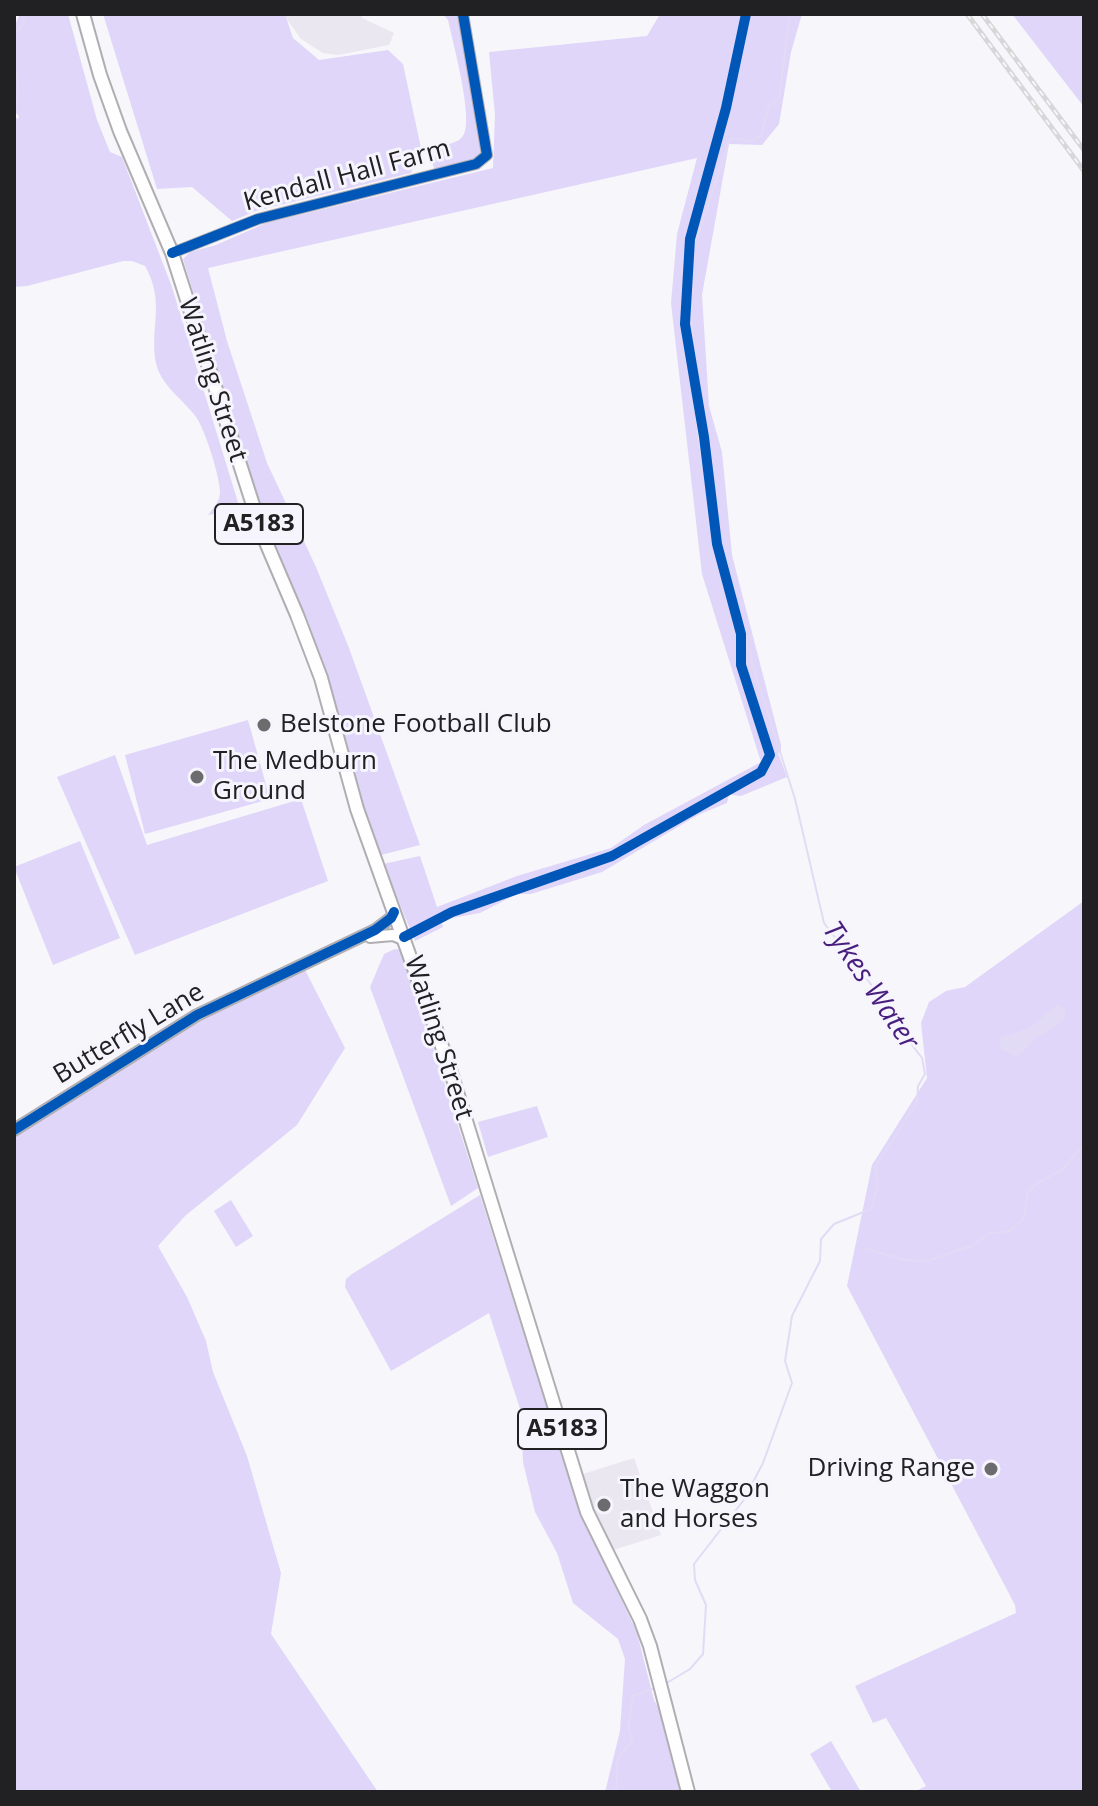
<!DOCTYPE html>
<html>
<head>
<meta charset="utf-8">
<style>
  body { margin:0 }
  #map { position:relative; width:1098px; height:1806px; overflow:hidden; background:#f7f6fa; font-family:"Open Sans",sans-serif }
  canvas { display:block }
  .frame { position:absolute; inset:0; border:16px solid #212124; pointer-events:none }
</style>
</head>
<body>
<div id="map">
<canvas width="1098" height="1806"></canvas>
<div class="frame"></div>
</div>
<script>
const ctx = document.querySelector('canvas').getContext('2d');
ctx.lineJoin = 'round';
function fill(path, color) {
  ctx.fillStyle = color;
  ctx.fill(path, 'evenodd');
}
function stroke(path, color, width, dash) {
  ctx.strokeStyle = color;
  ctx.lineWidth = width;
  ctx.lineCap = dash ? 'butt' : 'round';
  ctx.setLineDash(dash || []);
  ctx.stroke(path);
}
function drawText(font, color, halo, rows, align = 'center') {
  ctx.font = font + ' "Open Sans",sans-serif';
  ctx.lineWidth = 6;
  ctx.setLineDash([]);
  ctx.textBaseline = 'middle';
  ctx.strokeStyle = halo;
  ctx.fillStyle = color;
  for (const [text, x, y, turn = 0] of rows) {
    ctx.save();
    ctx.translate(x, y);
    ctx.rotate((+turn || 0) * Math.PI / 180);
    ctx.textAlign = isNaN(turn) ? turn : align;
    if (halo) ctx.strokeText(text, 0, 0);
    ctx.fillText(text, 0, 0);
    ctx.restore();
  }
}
fill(new Path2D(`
  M283,14H361L362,18L394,33L389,45L338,55L323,53L301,39Z
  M634,1458L661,1535L613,1550L597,1518L583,1474Z`), '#eae7f0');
fill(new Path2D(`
  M20,14H68L97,120L110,152L122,157L172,287L240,509L208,515C213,509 219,502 220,494C221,480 205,429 196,417C184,400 161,386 156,363C149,328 166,303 145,266L132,261H123L27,286L14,287V116L18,119L19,116L14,111V27Z
  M103,14H285L293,38L319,60L388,50L403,64L421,148L411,173L256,211L232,221L192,187L157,189Z
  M443,14H460L481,146L480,155L472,161L435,171L432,162C441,138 457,148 464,134C473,116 453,43 448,20Z
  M660,14H802L791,52L779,124L762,145L729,144L702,295L709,406L722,452L732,555L781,745V752L778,753L787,777L741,796L732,795V791C748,783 770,775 773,754L743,665L741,627L719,547L687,325L691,239L717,149L712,151L688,237L682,324L714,546L738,634L739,665L766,748L767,762L756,774L611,855L451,911L440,918L529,884L613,857L727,793L729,795L727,803L698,815L602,872L531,894H517L480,913L441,920L443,927L415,941L383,864L420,856L437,907L517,876L611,848L644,825L761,762L702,574L671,303L677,234L697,158L208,268L227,341L267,463L316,567L349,648L420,845L381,855L358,790L329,682L256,498L183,259L190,252L216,245L266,223L493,168L495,115L489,52L647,36Z
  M1012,14H1084V107Z
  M248,720L270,799L145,834L125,755Z
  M115,755L147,845L301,799L328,881L135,955L57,777Z
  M80,841L120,938L53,965L14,867Z
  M1084,901V1792H914L926,1786L886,1718L873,1723L855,1686L1016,1613L1015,1605L847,1286L872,1165L927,1078L921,1023L929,1002L946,991L965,987Z
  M395,949L402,950L478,1188L451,1206L370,987L384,954Z
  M305,970L345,1048L297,1125L185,1216L158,1246L187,1297L206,1341L213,1372L247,1456L281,1573L271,1634L378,1792H14V1137L201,1020Z
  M537,1106L548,1137L488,1157L478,1122Z
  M480,1195L578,1506L637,1633L654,1700L665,1720L681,1792H605L620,1731L625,1659L618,1639L573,1603L557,1553L535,1512L523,1462L521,1412L489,1313L391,1371L345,1287L346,1279L352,1274Z
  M231,1200L253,1236L236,1247L214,1211Z
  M831,1741L861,1792H832L810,1754Z`), '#e0d6fa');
fill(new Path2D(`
  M1058,1005L1065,1009V1018C1056,1029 1046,1031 1036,1038C1027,1045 1026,1053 1014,1056L999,1048L1001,1038C1011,1033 1023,1032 1032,1026C1042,1020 1047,1010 1058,1005Z`), '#e2dbf5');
stroke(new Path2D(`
  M14,34L21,27L26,14
  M14,60C17,77 22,96 14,111
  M866,1249L905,1260L927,1261L971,1246L991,1233L1010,1231L1024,1218L1028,1192L1037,1183L1062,1170L1084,1144
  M665,1684L690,1669L703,1654L706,1605L695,1580L694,1564L743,1501L763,1463L792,1383L785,1361L792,1316L820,1261L821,1239L834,1224L871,1209L878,1184L875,1167L917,1102L918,1086L925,1074L922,1058L909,1041L910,1035L894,1030L892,1012L824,923L795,799L756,676L720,541L703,414L692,361L691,283L692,254L730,138L751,141L761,136L769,106L779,99L790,14
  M616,1792L618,1757L633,1741L628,1728L633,1696L655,1688`), '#e2dbf5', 2);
const minor = new Path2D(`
  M172,253L258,219L476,164L487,155L463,14`);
const tertiary = new Path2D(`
  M370,937L393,935L405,940
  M14,1130L197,1015L375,930L391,918L394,912`);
const primary = new Path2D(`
  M83,14L100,75L120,131L172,253L262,533L297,615L321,678L357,809L449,1066L587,1512L640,1619L650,1646L688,1792`);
stroke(minor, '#b0aeb2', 12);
stroke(tertiary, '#b0aeb2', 14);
stroke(primary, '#b0aeb2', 16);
stroke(minor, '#fefefe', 8);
stroke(tertiary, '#fefefe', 10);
stroke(primary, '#fefefe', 12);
const rail = new Path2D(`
  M967,14L1084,171
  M982,14L1084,150`);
stroke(rail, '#d7d7d8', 5);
stroke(rail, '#f6f4fc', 2, [6]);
stroke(new Path2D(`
  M172,253L258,219L476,164L487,155L463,14
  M404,937L452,912L612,856L761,772L770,755L741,665V634L717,544L704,437L685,324L690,239L726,108L746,14
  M14,1130L197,1015L375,930L391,918L394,912`), '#0057b8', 10);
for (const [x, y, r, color] of [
  [264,725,8,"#6c6c6f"],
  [197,777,8,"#6c6c6f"],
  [991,1469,8,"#6c6c6f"],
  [604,1505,8,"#6c6c6f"]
]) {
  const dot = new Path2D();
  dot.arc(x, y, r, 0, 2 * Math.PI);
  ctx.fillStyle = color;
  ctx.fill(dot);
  stroke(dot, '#f6f4fc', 3);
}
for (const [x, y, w] of [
  [259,524,88],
  [562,1429,88]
]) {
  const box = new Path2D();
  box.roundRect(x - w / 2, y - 20, w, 40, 6);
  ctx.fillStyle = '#f6f4fc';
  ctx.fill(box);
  stroke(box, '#212124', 2);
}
drawText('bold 24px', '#212124', null, [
  ["A5183",259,524],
  ["A5183",562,1429]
]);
drawText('26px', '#212124', '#f6f4fc', [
  ["Kendall Hall Farm",347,176,-15],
  ["Watling Street",212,380,72],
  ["Butterfly Lane",129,1034,-31],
  ["Watling Street",438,1038,72]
]);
drawText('26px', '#212124', '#f6f4fc', [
  ["Belstone Football Club",280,725],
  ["The Medburn",213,762],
  ["Ground",213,792],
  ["Driving Range",975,1469,"right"],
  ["The Waggon",620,1490],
  ["and Horses",620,1520]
], 'left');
drawText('italic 28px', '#471d7e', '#f6f4fc', [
  ["Tykes Water",870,986,56]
]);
</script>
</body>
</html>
